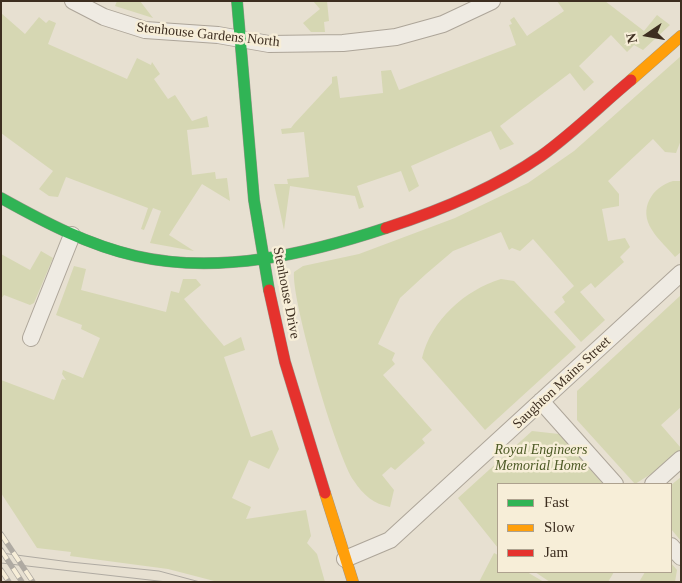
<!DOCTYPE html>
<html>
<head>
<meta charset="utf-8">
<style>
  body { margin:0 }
  #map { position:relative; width:682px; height:583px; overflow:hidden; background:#e7e0d1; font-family:"Times New Roman",serif }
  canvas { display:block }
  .frame { position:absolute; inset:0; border:2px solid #3d2e20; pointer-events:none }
  .legend { position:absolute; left:497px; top:483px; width:175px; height:90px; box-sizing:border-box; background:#f7eed8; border:1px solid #ada18e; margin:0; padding:6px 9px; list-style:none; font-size:15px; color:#3d2e20 }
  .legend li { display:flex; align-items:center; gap:10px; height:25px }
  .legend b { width:25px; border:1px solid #ada18e }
  .north { position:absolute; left:622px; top:10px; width:50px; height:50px; -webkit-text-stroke:4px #f7eed8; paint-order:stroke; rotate:258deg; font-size:14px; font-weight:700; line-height:20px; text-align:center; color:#3d2e20 }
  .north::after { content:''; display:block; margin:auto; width:18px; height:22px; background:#3d2e20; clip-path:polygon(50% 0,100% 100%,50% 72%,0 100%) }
</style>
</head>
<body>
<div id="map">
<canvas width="682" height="583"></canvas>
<div class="frame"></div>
<ul class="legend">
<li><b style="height:6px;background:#30b455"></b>Fast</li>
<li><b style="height:6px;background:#ff9f0a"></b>Slow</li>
<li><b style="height:6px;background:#e5322d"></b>Jam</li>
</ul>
<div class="north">N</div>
</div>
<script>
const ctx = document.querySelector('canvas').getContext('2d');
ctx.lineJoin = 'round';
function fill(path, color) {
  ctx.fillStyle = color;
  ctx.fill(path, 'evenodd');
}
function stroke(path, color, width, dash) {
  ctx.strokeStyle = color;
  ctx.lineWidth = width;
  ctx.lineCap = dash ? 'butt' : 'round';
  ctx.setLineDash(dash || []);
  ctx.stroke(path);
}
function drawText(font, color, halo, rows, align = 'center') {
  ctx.font = font + ' "Times New Roman",serif';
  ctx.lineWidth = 5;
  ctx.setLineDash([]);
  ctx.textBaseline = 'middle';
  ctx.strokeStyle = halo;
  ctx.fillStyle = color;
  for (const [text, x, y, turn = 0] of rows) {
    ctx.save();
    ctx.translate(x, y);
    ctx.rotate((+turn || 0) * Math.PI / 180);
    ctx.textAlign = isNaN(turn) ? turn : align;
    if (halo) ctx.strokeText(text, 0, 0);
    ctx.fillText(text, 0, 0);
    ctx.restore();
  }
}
fill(new Path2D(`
  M117,1H140L153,18L115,6Z
  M313,1H327L329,21L324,22L325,32H311L303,23L320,9Z
  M557,1H605L644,31L657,15L670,25L643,50L634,45L627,52L611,35L579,66L594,82L584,91L570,73L500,126L514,144L500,150L491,131L411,166L419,186L409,192L401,171L357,186L364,207L359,209L355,196L290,186L284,230L274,184H288L287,179L309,177L304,132L282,134L281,129L291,128L294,124L332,83V77L337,76L340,98L383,93L381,71L391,70L399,90L516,45L509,25L512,24L510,20L514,17L527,36L564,11Z
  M1,13L25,34L39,17L46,23L49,20L56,23L48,44L127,79L137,58L151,65L152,62L160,74L154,79L168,99L175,95L192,121L207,116L209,127L187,130L192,175L215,172L216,179L227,178L230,201L202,184L169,235L194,251L150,243L161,211L153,208L144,230L141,229L148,208L66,177L58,197L49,196L39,189L53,171L1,133Z
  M681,56V140L676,153L665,152L653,139L608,181L619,194V206L602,209L608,241L625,238L630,247L620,257L624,262L595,288L591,283L580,292L605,320L581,342L554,312L565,302L562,297L574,286L533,239L520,251L512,248L509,250L501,232L453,251L426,274L400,298L378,344L395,353L392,360L395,364L383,375L432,430L422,439L425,443L395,470L391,467L382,475L394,490L390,507C374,504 363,495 354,481C337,458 291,300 294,272L303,266L359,254L455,218L528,183L574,151Z
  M673,181H681V252L675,257C668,248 658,240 652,230C638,209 652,187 673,181Z
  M41,251L53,258L34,303L30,305L4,295L1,299V254L30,270Z
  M74,266L86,269L81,290L166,312L171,291L179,293L183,279H196L201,285L184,299L224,346L241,337L245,350L224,357L251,437L272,430L279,449L269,469L249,460L232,498L251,507L246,519L306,510L311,536L307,543L317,554L325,582H218L168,569L70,556L71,552L37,548L1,493V380L54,400L62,379L66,380L62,374L63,370L83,378L100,338L81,329L82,325L56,315Z
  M501,279L514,281L576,347L485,430L422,358C431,320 465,290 501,279Z
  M681,295V407L661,425L681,448V455L635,484L577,420V391Z
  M532,431L559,434L603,484H498V548L458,498Z
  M681,477V541L671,529V485Z
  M494,553L498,555V572H527L544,582H479Z
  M671,563L677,570L675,582H639L645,572H671Z
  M535,572H614L608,582H550Z`), '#d6d7b3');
const street = new Path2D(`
  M73,1L104,17L145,30L218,35L269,44L343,43L396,37L443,24L492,1
  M31,338L72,235
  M541,401L615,484
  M653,484L681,459
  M671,546L681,557
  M345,559L390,540L681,273`);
const fast = new Path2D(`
  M237,1L254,200L269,290
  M1,198C44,222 88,245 136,256C219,275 307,254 386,228`);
const slow = new Path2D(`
  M631,80L681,36
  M325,493L353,582`);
const jam = new Path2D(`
  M386,228C439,211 495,188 541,156C573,133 601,105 631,80
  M269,290L285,362L325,493`);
stroke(street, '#ada599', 18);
stroke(fast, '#9c958a', 12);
stroke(slow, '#9c958a', 12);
stroke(jam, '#9c958a', 12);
stroke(street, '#efebe3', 16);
stroke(fast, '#30b455', 11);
stroke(slow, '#ff9f0a', 11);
stroke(jam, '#e5322d', 11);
stroke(new Path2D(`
  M1,553L70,562L159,571L200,582
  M1,563L167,582`), '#afaaa2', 1);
const rail = new Path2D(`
  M1,534L33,582
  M1,550L22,582
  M1,570L9,582`);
stroke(rail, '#afaaa2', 5.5);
stroke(rail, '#f7eed8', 4, [11]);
drawText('14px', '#3d2e20', '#f7eed8', [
  ["Stenhouse Gardens North",208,35,6],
  ["Stenhouse Drive",286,293,79],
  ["Saughton Mains Street",562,383,-43]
]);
drawText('italic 14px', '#4d5a26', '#f7eed8', [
  ["Royal Engineers",541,450],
  ["Memorial Home",541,466]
]);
</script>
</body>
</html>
